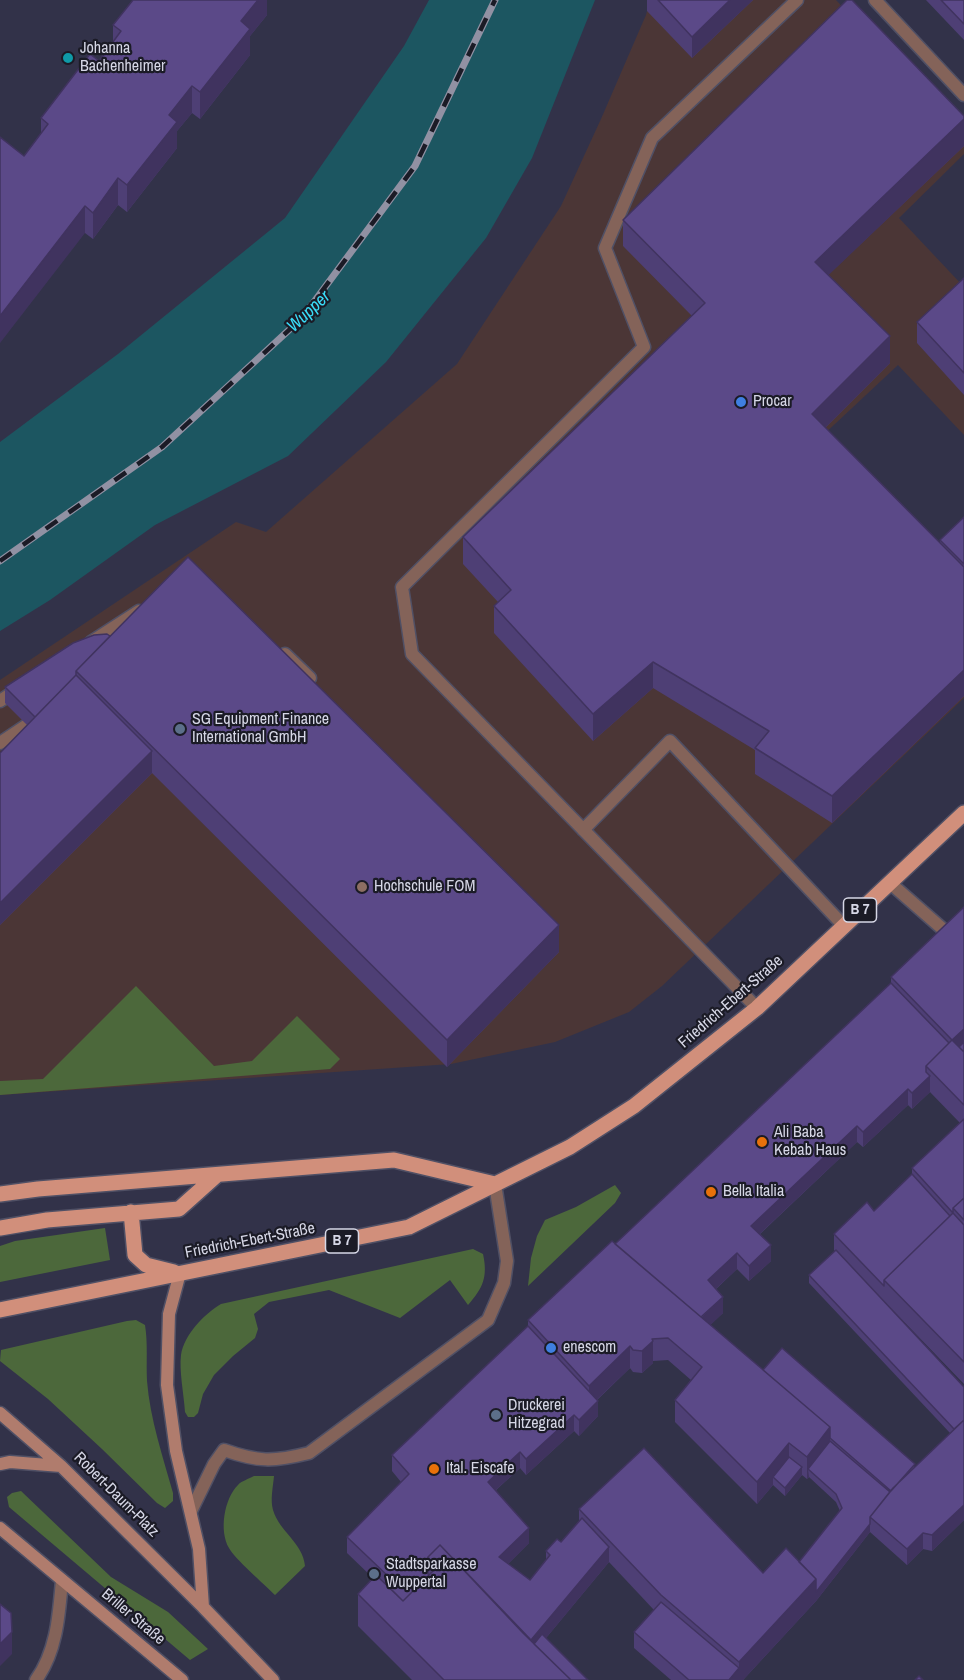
<!DOCTYPE html>
<html>
<head>
<meta charset="utf-8">
<style>
  body { margin:0 }
  canvas { display:block; background:#323249 }
</style>
</head>
<body>
<canvas width="964" height="1680"></canvas>
<script>
const ctx = document.querySelector('canvas').getContext('2d');
ctx.lineJoin = 'round';
function fill(path, color) {
  ctx.fillStyle = color;
  ctx.fill(path, 'evenodd');
}
function stroke(path, color, width, dash) {
  ctx.strokeStyle = color;
  ctx.lineWidth = width;
  ctx.lineCap = dash ? 'butt' : 'round';
  ctx.setLineDash(dash || []);
  ctx.stroke(path);
}
function drawText(font, color, halo, rows, align = 'center') {
  ctx.font = font + ' "Archivo Narrow",sans-serif';
  ctx.lineWidth = 4.5;
  ctx.setLineDash([]);
  ctx.textBaseline = 'middle';
  ctx.strokeStyle = halo;
  ctx.fillStyle = color;
  for (const [text, x, y, turn = 0] of rows) {
    ctx.save();
    ctx.translate(x, y);
    ctx.rotate((+turn || 0) * Math.PI / 180);
    ctx.textAlign = isNaN(turn) ? turn : align;
    if (halo) ctx.strokeText(text, 0, 0);
    ctx.fillText(text, 0, 0);
    ctx.restore();
  }
}
fill(new Path2D(`
  M650,0H836L964,136V154L899,218L964,287V435L898,365L820,438L964,589V698L662,986L629,1012L555,1042L451,1064L0,1095V680L236,522L266,532L457,364L561,206L601,119L646,15Z`), '#4b3636');
fill(new Path2D(`
  M136,986L214,1066L252,1061L297,1016L340,1059L330,1069L0,1095V1081L43,1079Z
  M615,1185L621,1193L615,1203L528,1286L531,1258L537,1236L545,1220L576,1207Z
  M105,1228L110,1260L0,1282V1246L15,1241Z
  M473,1249L483,1254C488,1277 483,1288 468,1305L450,1280L400,1318L329,1290L269,1302L254,1314L258,1329L255,1338L233,1356L214,1375L203,1394L198,1413L194,1417H188L185,1412C184,1395 179,1371 181,1355C184,1335 204,1314 221,1304Z
  M136,1320L145,1325C148,1344 146,1362 147,1381C150,1419 163,1457 173,1493V1501L165,1508L157,1503L102,1449L48,1399L0,1361L1,1350L127,1321Z
  M254,1476H274C273,1487 270,1500 273,1510C279,1531 303,1543 305,1566L275,1595C265,1585 234,1558 229,1548C219,1531 224,1499 238,1485C241,1481 249,1479 254,1476Z
  M21,1491L111,1577L168,1612L208,1649L190,1660L9,1507L7,1497L12,1493Z`), '#4c683b');
fill(new Path2D(`
  M429,0H595L532,158L486,238L386,362L288,456L155,525L50,600L0,631V442L118,354L285,218L404,46Z`), '#1c5661');
const lane = new Path2D(`
  M91,642L139,611
  M285,654L310,678
  M0,701L18,689
  M0,743L27,725
  M583,830L670,741L843,925
  M889,882L953,938
  M757,1008L412,654L402,587L644,347L605,248L652,138L797,0
  M191,1511L214,1464L224,1450C258,1462 273,1462 309,1453L488,1320L504,1283L507,1261L495,1184`);
const street = new Path2D(`
  M875,0L964,95
  M36,1680C57,1651 59,1614 62,1580`);
const secondary = new Path2D(`
  M180,1273L169,1314L167,1385L176,1451L199,1549L203,1607
  M0,1413L61,1466L203,1607L273,1680
  M0,1464L10,1462L61,1466
  M0,1528L182,1680`);
const primary = new Path2D(`
  M0,1194L38,1189L394,1160L495,1184
  M131,1212L135,1255L146,1265L174,1272
  M0,1228L47,1220L179,1209L217,1175
  M0,1310L409,1227L570,1147L634,1106L757,1008L964,813`);
stroke(lane, '#505065', 15);
stroke(street, '#505065', 15);
stroke(secondary, '#505065', 15);
stroke(primary, '#505065', 18);
stroke(lane, '#846359', 12);
stroke(street, '#846359', 12);
stroke(secondary, '#b07c6d', 12);
stroke(primary, '#d18f7b', 15);
const rail = new Path2D(`
  M0,561L162,447L302,318L415,166L495,0`);
stroke(rail, '#9191a3', 7);
stroke(rail, '#1b1b26', 4.5, [14]);
fill(new Path2D(`
  M133,0H267V15L250,36V55L200,119L192,113L177,131V148L127,212L118,205L93,239L85,233L24,156L41,134V118L99,61L113,42V25Z
  M647,0H753L692,58L647,11Z
  M926,0H964V40Z
  M964,116V146L828,275L890,363L825,428L940,543V540L964,517V696L832,823L755,774V750L653,688L593,741L494,633V606L498,602L463,564V537L692,316L623,246V220Z
  M964,278V395L917,343V322Z
  M73,643L559,952L447,1067L152,773L0,925V753L27,725L5,703V687Z
  M964,907V1384L884,1301L964,1387V1520L932,1551L923,1549L907,1565L870,1532L816,1601L743,1680H671L634,1648V1632L654,1610L609,1562L546,1638L588,1680H412L358,1626V1594L373,1578L347,1553V1537L401,1482L392,1471V1455L528,1326V1320L615,1244L891,983V977ZM930,1092L960,1123L912,1168V1174L874,1211L834,1234V1250L835,1251L809,1275V1283L950,1433L915,1467L763,1370L710,1325L723,1313L716,1289L737,1269L749,1281L771,1261L760,1234L857,1142L863,1147L908,1105L912,1109ZM668,1360L691,1380L675,1400V1422L757,1504L773,1485L785,1496L802,1475L807,1479L809,1477L836,1502L840,1511L799,1562L763,1573L579,1509V1521L561,1542L546,1551V1561L530,1580L508,1564L529,1543L496,1490L520,1468L526,1475L574,1431L579,1436L598,1416L597,1400L630,1368L633,1372L642,1373L653,1363V1361Z`), '#4e3f75');
fill(new Path2D(`
  M258,0H267V15L250,36V55L200,119V92L241,21Z
  M730,0H753L692,58V37Z
  M192,86V113L177,131V148L127,212V185L169,115Z
  M964,119V146L815,288V262Z
  M118,178V205L93,239V213Z
  M85,206V233L0,343V316Z
  M890,336V363L812,441V414Z
  M653,662V688L593,741V714Z
  M964,670V696L832,823V796Z
  M152,751V773L0,925V903Z
  M559,925V952L447,1067V1040Z
  M964,1029V1050L956,1058L952,1040Z
  M930,1076V1092L912,1109V1093Z
  M908,1089V1105L863,1147V1132Z
  M857,1126V1142L751,1242V1226Z
  M771,1245V1261L749,1281V1266Z
  M737,1253V1269L708,1296V1280Z
  M723,1297V1313L698,1337V1321Z
  M653,1341V1363L642,1373V1351Z
  M630,1346V1368L589,1407V1386Z
  M598,1401V1416L579,1436V1420Z
  M574,1415V1431L526,1475V1459Z
  M830,1427V1449L808,1469L809,1477L807,1479V1457Z
  M789,1443V1465L773,1477V1485L757,1504V1482Z
  M520,1452V1468L488,1497V1482Z
  M802,1467V1475L785,1496V1488Z
  M964,1505V1520L932,1551V1535Z
  M870,1524V1532L816,1601L743,1680H729L739,1668V1662L816,1579Z
  M529,1528V1543L499,1573V1557Z
  M923,1533V1549L907,1565V1549Z
  M609,1547V1562L527,1661L524,1649Z
  M12,1632V1654L0,1666V1644Z`), '#40335f');
const building = new Path2D(`
  M133,0H258L241,21L250,29L200,92L192,86L169,115L177,122L127,185L118,178L93,213L85,206L0,316V137L24,156L48,124L41,118L90,54L99,61L121,31L113,25Z
  M658,0H730L692,37Z
  M847,0H852L964,116V119L815,262L890,336L812,414L964,567V670L832,796L755,748L769,731L653,662L593,714L494,606L511,590L463,537L705,303L623,220Z
  M941,0H964V24Z
  M964,278V373L917,322Z
  M964,517V564L940,540Z
  M188,557L559,925L447,1040L76,671Z
  M107,634L110,636L76,671V675L35,717L5,687L73,643L94,635Z
  M76,675L152,751L0,903V753Z
  M964,907V1029L952,1040L964,1052V1105L926,1066L952,1040L891,977Z
  M891,983L949,1043L926,1066V1072L930,1076L912,1093L908,1089L863,1132L857,1126L751,1226L771,1245L749,1266L737,1253L708,1280L723,1297L701,1317L615,1244Z
  M964,1042V1052L959,1047Z
  M964,1119V1198L953,1208V1213L912,1168Z
  M912,1174L950,1216L884,1280V1286L834,1234L867,1202L874,1211Z
  M964,1198V1220L953,1208Z
  M953,1213L964,1225V1362L884,1280Z
  M612,1241L830,1427L807,1457L789,1443L757,1482L675,1400L702,1367L668,1338L652,1339L653,1341L642,1351L633,1350L630,1346L589,1386L528,1320Z
  M836,1250L964,1387V1420L954,1429L809,1275Z
  M528,1326L598,1401L579,1420L574,1415L526,1459L520,1452L488,1482L529,1528L499,1557L530,1580L550,1555L546,1551L557,1539L561,1542L582,1518L609,1547L531,1640L440,1545L428,1557V1574L429,1575L403,1601L385,1583L390,1578L347,1537L409,1474L392,1455Z
  M782,1348L915,1464L891,1491L830,1438V1427L763,1370Z
  M964,1420V1505L932,1535L923,1533L907,1549L870,1517L893,1488Z
  M830,1441L890,1492L870,1517V1524L816,1592V1579L799,1562L842,1508L836,1494L808,1469Z
  M644,1448L763,1573L786,1548L816,1579L739,1662L661,1595L579,1509Z
  M789,1457L802,1467L785,1488L773,1477Z
  M440,1545L523,1633L571,1680H444L358,1594L376,1575L403,1601L436,1568L428,1557Z
  M661,1602L739,1668L729,1680H689L634,1632Z
  M0,1604L11,1613L12,1632L0,1644Z
  M542,1634L588,1680H571L534,1644Z
  M919,1676L923,1680H915Z`);
fill(building, '#5b4988');
stroke(building, '#40335f', 1.5);
for (const [x, y, r, color] of [
  [68,58,6,"#0f9aa8"],
  [741,402,6,"#3f7fe0"],
  [180,729,6,"#5c6f8a"],
  [362,887,6,"#8d6e63"],
  [762,1142,6,"#e8710a"],
  [711,1192,6,"#e8710a"],
  [551,1348,6,"#3f7fe0"],
  [496,1415,6,"#5c6f8a"],
  [434,1469,6,"#e8710a"],
  [374,1574,6,"#5c6f8a"]
]) {
  const dot = new Path2D();
  dot.arc(x, y, r, 0, 2 * Math.PI);
  ctx.fillStyle = color;
  ctx.fill(dot);
  stroke(dot, '#1b1b26', 2);
}
for (const [x, y, w] of [
  [860,910,33],
  [342,1241,33]
]) {
  const box = new Path2D();
  box.roundRect(x - w / 2, y - 12, w, 24, 4.5);
  ctx.fillStyle = '#1b1b26';
  ctx.fill(box);
  stroke(box, '#d6d7e6', 1.5);
}
drawText('bold 15px', '#d6d7e6', null, [
  ["B 7",860,910],
  ["B 7",342,1241]
]);
drawText('16px', '#d6d7e6', '#1b1b26', [
  ["Johanna",80,49],
  ["Bachenheimer",80,67],
  ["Procar",753,402],
  ["SG Equipment Finance",192,720],
  ["International GmbH",192,738],
  ["Hochschule FOM",374,887],
  ["Ali Baba",774,1133],
  ["Kebab Haus",774,1151],
  ["Bella Italia",723,1192],
  ["enescom",563,1348],
  ["Druckerei",508,1406],
  ["Hitzegrad",508,1424],
  ["Ital. Eiscafe",446,1469],
  ["Stadtsparkasse",386,1565],
  ["Wuppertal",386,1583]
], 'left');
drawText('16px', '#d6d7e6', '#1b1b26', [
  ["Friedrich-Ebert-Straße",731,1002,-41],
  ["Friedrich-Ebert-Straße",250,1241,-11],
  ["Robert-Daum-Platz",116,1495,45],
  ["Briller Straße",133,1617,40]
]);
drawText('italic 18px', '#39daf6', '#1b1b26', [
  ["Wupper",309,312,-43]
]);
</script>
</body>
</html>
